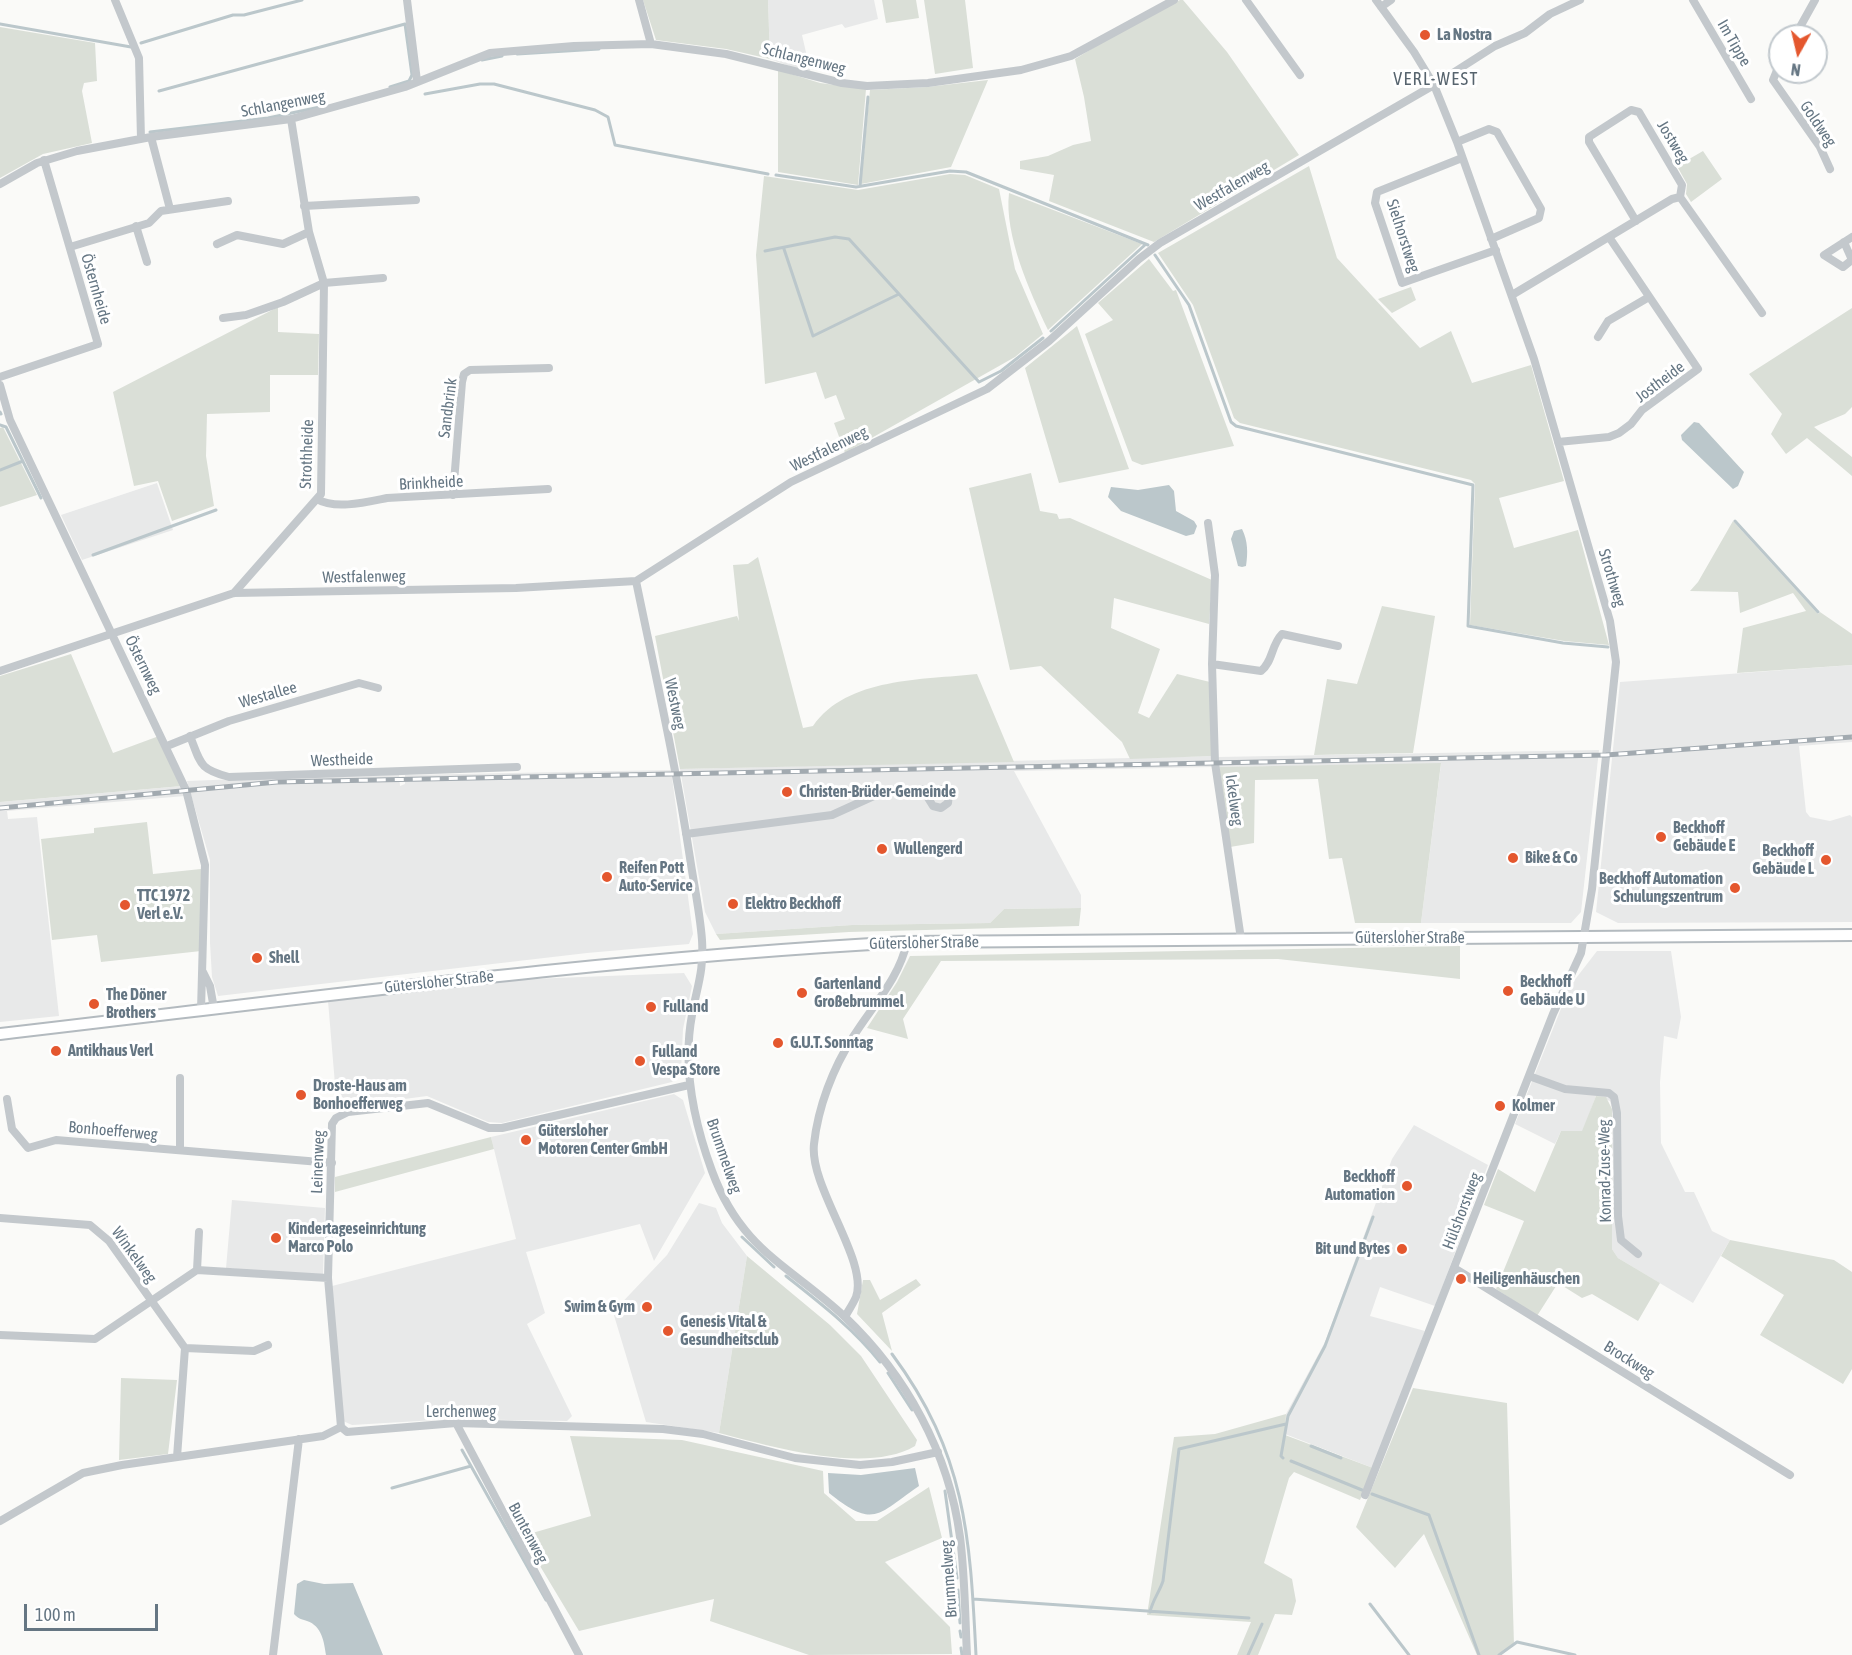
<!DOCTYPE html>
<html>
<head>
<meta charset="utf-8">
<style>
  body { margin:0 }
  #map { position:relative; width:1852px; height:1655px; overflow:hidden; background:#fafaf8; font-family:"Asap Condensed",sans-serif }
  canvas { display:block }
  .north { position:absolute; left:1768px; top:24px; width:60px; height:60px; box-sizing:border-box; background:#fff; border:2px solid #c1c8cd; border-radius:50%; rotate:188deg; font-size:16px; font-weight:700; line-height:24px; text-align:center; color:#657683 }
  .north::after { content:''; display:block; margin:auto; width:21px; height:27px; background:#e4572e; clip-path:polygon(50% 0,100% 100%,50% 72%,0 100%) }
  .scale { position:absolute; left:24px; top:1604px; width:134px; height:27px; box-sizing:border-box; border:3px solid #657683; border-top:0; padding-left:8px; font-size:18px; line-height:21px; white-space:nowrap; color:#657683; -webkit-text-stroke:4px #fff; paint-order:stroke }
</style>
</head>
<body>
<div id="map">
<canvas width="1852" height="1655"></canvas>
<div class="north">N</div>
<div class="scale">100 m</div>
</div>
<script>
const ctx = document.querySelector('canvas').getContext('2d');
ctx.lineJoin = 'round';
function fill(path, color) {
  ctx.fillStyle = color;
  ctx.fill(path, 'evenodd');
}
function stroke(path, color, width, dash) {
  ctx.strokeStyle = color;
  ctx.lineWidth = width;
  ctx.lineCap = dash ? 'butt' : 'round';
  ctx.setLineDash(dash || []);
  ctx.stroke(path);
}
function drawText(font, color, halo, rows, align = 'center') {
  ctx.font = font + ' "Asap Condensed",sans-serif';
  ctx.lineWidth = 6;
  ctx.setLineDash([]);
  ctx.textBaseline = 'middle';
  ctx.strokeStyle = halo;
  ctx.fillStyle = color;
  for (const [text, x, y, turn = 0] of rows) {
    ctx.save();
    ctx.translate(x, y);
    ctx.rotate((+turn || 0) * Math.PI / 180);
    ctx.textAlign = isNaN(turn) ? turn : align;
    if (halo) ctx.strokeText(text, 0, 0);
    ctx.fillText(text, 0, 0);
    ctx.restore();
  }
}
fill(new Path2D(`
  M768,0H874L878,19L845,28L842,24L802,35L811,74L770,59Z
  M157,483L173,530L82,560L61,515Z
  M1852,665V742L1799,746L1806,812L1810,817L1830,821L1850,815L1852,817V922L1618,923L1596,912L1620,682Z
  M1599,750L1581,912L1571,923H1421L1441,764L1219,767L1218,757Z
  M1212,756L1213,767L1014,771L1081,895V908L1004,909L990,923L852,925L716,934L705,912L680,769Z
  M671,770L693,934L689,944L587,953L218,996L212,977L210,943V860L187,781L394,773L399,774L400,786L405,784V775Z
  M182,786L185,796L7,811L8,819L37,817L59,1016L0,1022V802Z
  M1597,951H1671L1681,1017L1677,1039L1664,1036L1660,1082L1661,1143L1685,1192H1694L1712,1231L1730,1240L1693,1303L1618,1258L1612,1249V1109L1610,1101L1596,1096L1583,1131H1561L1555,1144L1515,1124L1570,986Z
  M684,973L692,986L683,1029L681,1072L672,1082L502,1123L488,1122L427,1096L337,1108L328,1001L505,980Z
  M674,1094L683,1100L705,1173L654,1261L640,1224L526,1252L545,1313L527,1324L572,1416L567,1421L453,1419L352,1425L343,1421L332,1286L516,1239L491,1137Z
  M1414,1125L1488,1165L1435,1306L1380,1287L1370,1316L1425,1331L1373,1468L1285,1434L1286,1414L1325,1342L1392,1159Z
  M232,1200L325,1208L323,1276L226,1268Z
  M699,1203L716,1208L722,1223L747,1256L719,1433L646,1422L613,1312L667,1255Z`), '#e8e9e9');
fill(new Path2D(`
  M643,0H768L770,59L726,49L656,40Z
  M882,0H916L919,18L886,23Z
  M924,0H965L973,68L935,74Z
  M1180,0H1183L1227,52L1299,155L1154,242L1049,201L1054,175L1020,169V161L1048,156L1073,145L1091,141L1084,97L1075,59L1139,20Z
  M0,27L95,43L97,81L84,83L82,91L92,143L43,154L0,178Z
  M778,70L820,83L866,89L858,185L778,172Z
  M988,80L951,167L861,184L870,90L927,87Z
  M1703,151L1722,179L1691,202L1686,194L1687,184L1677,166Z
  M1309,166L1337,258L1420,348L1451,331L1472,383L1531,365L1564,481L1499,498L1514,548L1578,530L1609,645L1564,641L1470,625L1475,484L1471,480L1240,423L1234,418L1193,305L1158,253Z
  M950,174L965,175L999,189L1015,269L1043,334L1015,357L845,453L834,423L845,419L836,395L825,399L816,372L765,384L756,255L764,176L858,190Z
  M1009,193L1142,244L1048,330C1030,292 1004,235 1009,193Z
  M1149,259L1173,291L1176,290L1234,446L1142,465L1132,461L1085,334L1113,320L1098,303Z
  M1411,287L1416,300L1392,313L1378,299Z
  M278,307V332L319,334L318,375H270V412L207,414L206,456L214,506L172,521L158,481L134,486L113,392Z
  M1852,308V407L1845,414L1814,427L1852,457V476L1807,438L1786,454L1771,434L1782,414L1749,374Z
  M1077,326L1129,469L1059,483L1025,368Z
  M3,427L37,495L0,507V428Z
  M1031,473L1040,511L1057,514L1059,519L1070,518L1212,580L1209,624L1114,598L1111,628L1160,649L1138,713L1149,718L1177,674L1210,682L1212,756L1130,759L1122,742L1041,666L1010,670L969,488Z
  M1733,521L1818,614L1820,612L1852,634V665L1737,673L1743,628L1806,611L1793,593L1740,613L1738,592L1690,591L1698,582Z
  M758,557L803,728L813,726C847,677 923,680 977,674L1014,762L680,769L655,636L737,616L739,621L733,565L748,564Z
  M1382,606L1435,616L1413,753L1314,755L1327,679L1357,684Z
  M71,654L113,753L159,736L182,786L0,802V676Z
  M1441,763L1421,923H1355L1342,858L1329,859L1318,779L1255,780L1254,843L1230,847L1219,767Z
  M147,822L153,874L201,869V951L101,962L97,935L52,940L41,839L94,833V828Z
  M1081,908L1079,926L849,932L720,940L716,934L852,925L990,923L1004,909Z
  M1460,946V979L1278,959L941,961L903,1019L908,1039L867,1028L897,982L910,956Z
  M1596,1096L1606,1097L1612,1109V1249L1618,1258L1660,1283L1638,1321L1592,1294L1582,1298L1558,1283L1537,1316L1496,1289L1524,1221L1484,1205L1498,1169L1535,1192L1561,1131H1582Z
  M491,1137L494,1149L335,1192V1177Z
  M1730,1240L1834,1260L1852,1272V1369L1843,1384L1760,1335L1784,1295L1721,1256Z
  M747,1256L830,1325L861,1356L917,1440L915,1446C866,1475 770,1446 719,1433Z
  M916,1279L921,1285L882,1313L892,1351L857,1314L863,1280H870L880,1300Z
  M121,1378L177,1380L168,1454L119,1460Z
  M1413,1388L1507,1403L1514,1645L1501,1655H1477L1424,1534L1395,1568L1356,1527Z
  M1286,1414L1285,1435L1373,1468L1360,1500L1294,1472L1289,1478L1264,1563L1292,1579L1296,1601L1292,1615L1275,1614L1258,1655H1237L1251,1622L1147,1615L1174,1437L1215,1434Z
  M570,1436L682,1440L823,1471L824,1493L856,1521H877L929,1487L942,1538L885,1562L950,1627L952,1654L809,1655L710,1621L714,1599L579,1631L522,1536L591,1516Z`), '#dadfd7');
fill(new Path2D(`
  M1694,422L1699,423L1744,472L1738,486L1733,489L1682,440L1681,435Z
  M1169,485L1174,491L1176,511L1194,521L1197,526L1194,534L1186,536L1121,511L1108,497L1111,487L1138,490Z
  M1242,529C1248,541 1248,553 1246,566L1242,567L1238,566L1231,539L1234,531Z
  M915,1468L919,1486C877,1515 874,1529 829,1493L828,1473L861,1475Z
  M304,1580L324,1584L353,1583L383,1655H326C324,1642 322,1626 307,1621C301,1619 299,1619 294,1614L297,1584Z`), '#bbc7cb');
stroke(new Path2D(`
  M0,24L131,47
  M141,43L233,15H244L302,0
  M517,54L599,49
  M482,60L502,56
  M159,91L405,24L412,75L409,81L390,87
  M425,94L480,84H494L595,110L608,117L615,145L768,174
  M150,132L268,118L320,107
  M776,175L856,187L950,171L966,172L1148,245
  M860,186L868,97
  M784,249L813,336L899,294
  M765,251L835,237L849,239L979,382L1001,371L1043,338
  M1155,255L1189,305L1231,422L1236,426L1473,485L1468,626L1563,643L1608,647
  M1051,331L1146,244
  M0,412L1,414
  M0,425L6,427L41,498
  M0,470L23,461
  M1735,521L1818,612
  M93,555L216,510
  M742,1237L774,1267
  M786,1276C820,1303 853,1328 880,1362
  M892,1354C966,1454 970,1536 976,1655
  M888,1373L912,1410
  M1311,1446L1341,1458
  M462,1450L546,1600
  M1283,1458L1281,1456L1288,1416L1325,1346L1373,1217
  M1291,1461L1362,1490
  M392,1488L471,1466
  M945,1491L957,1578
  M1372,1494L1429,1515L1479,1655
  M958,1590L960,1623
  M973,1599L1249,1618
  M1370,1604L1409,1655
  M1150,1612C1153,1599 1159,1593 1163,1581L1179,1449L1286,1424
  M960,1631L961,1637
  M961,1648L962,1655
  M1248,1655L1262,1624
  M1499,1655L1517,1642L1575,1655`), '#bbc7cb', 3);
const secondary = new Path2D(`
  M0,1034C302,999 603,958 907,942L1852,935`);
stroke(secondary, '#b3babf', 14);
stroke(new Path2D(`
  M115,0L139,58L141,139
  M407,0L417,81
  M639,0L651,44
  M1246,0L1300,75
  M1693,0L1751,99
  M1381,7L1391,0
  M1795,36L1815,0
  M1780,63L1773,80L1820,147L1830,169
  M151,137L170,209
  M1457,142L1489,129L1497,132L1541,209L1539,218L1491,239
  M1462,158L1377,192L1375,203L1402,283L1496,250
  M0,184L37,163L77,151L151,137L291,119L405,87L490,53L574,46L651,44L726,54L842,83L867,86L928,83L1021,70L1071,56L1174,0
  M304,206L416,200
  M1636,221L1589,142V137L1631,110L1639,112L1682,185L1680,197L1762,313
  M136,226L147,262
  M1852,237L1824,255L1843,267L1852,260
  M1844,242L1852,260
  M217,244L237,235L283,244L309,232
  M70,247L149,223L161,211L228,201
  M1512,295L1672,199L1680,197
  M223,318L246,315L283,302L324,283L383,278
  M1598,337L1608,321L1649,297
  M0,377L98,344L44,160
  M0,385L10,420L186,790L205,865L201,1010
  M1558,442L1609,437L1619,433L1631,424L1642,410L1698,369L1609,237
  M453,495L462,382L464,374L470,370L549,368
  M317,499C335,510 367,502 387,498L548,489
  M1208,523L1215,575L1212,664L1215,763L1241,939
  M636,581C655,673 676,765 690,858C694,885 700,913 702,940C704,972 697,986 692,1015C682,1068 694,1122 712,1171C741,1250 789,1265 845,1317C906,1375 949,1453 960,1537C965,1576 965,1616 967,1655
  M234,593L321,494L324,283L309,232L291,119
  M1212,664L1261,671C1273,662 1271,645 1282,634L1338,646
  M0,671L234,593L516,588L636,581L791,482L987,389L1049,341L1139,259L1160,243L1434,85L1495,46L1525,33L1550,14L1580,0
  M190,736C201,764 199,769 229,777L517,767
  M167,746L229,721L359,683L378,688
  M686,834L832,815L887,790L944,789L949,794L948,803L941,808L933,806L923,790
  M203,972L210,986L214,1009
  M1529,1076L1565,1089L1609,1093L1614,1097L1617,1113L1618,1216L1621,1240L1638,1254
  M180,1078V1150
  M7,1099L12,1129L28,1148L56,1140L332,1163
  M0,1218L90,1225L109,1241L185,1348L254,1351L268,1345
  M1454,1268L1790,1475
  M197,1270L199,1232
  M845,1317C848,1311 853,1304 856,1297C869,1261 809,1187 814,1144C818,1107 833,1068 853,1037C873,1005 899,979 907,942
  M0,1335L95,1339L197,1270L328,1278
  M456,1423L579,1655
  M341,1427L328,1278L332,1124L336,1118L348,1112L428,1103L489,1128H502L689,1085
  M341,1427L347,1432L456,1423L663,1429L703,1434L795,1458L860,1465L892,1462L938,1452
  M177,1457L185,1348
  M1365,1495L1553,1014L1581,953L1592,889L1616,662L1610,621L1534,359L1457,142L1434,85L1414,52L1376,0
  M0,1521L83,1473L122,1465L323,1436L341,1427
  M273,1655L299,1439`), '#c3c8cc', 8);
stroke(secondary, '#fff', 10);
const rail = new Path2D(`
  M0,808L277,782L1606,755L1852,737`);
stroke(rail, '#a2aab0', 5);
stroke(rail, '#fff', 3, [9]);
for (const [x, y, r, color] of [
  [1425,35,6,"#e4572e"],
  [787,792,6,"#e4572e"],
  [1661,837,6,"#e4572e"],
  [882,849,6,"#e4572e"],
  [1513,858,6,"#e4572e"],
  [1826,860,6,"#e4572e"],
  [607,877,6,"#e4572e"],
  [1735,888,6,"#e4572e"],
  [733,904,6,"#e4572e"],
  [125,905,6,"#e4572e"],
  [257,958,6,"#e4572e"],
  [1508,991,6,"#e4572e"],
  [802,993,6,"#e4572e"],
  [94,1004,6,"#e4572e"],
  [651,1007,6,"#e4572e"],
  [778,1043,6,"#e4572e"],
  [56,1051,6,"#e4572e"],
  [640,1061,6,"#e4572e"],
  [301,1095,6,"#e4572e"],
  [1500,1106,6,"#e4572e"],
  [526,1140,6,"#e4572e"],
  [1407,1186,6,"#e4572e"],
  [276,1238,6,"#e4572e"],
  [1402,1249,6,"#e4572e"],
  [1461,1279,6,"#e4572e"],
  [647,1307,6,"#e4572e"],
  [668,1331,6,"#e4572e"]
]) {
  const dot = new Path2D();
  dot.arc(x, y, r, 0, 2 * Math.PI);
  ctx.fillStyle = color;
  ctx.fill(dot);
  stroke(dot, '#fff', 2);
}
drawText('bold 16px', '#657683', '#fff', [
  ["La Nostra",1437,35],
  ["Christen-Brüder-Gemeinde",799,792],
  ["Beckhoff",1673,828],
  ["Gebäude E",1673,846],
  ["Wullengerd",894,849],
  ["Beckhoff",1814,851,"right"],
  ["Gebäude L",1814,869,"right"],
  ["Bike & Co",1525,858],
  ["Reifen Pott",619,868],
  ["Auto-Service",619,886],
  ["Beckhoff Automation",1723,879,"right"],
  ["Schulungszentrum",1723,897,"right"],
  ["TTC 1972",137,896],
  ["Verl e.V.",137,914],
  ["Elektro Beckhoff",745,904],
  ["Shell",269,958],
  ["Beckhoff",1520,982],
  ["Gebäude U",1520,1000],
  ["Gartenland",814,984],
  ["Großebrummel",814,1002],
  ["The Döner",106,995],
  ["Brothers",106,1013],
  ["Fulland",663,1007],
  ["G.U.T. Sonntag",790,1043],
  ["Antikhaus Verl",68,1051],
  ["Fulland",652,1052],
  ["Vespa Store",652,1070],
  ["Droste-Haus am",313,1086],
  ["Bonhoefferweg",313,1104],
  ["Kolmer",1512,1106],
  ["Gütersloher",538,1131],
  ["Motoren Center GmbH",538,1149],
  ["Beckhoff",1395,1177,"right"],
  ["Automation",1395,1195,"right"],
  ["Kindertageseinrichtung",288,1229],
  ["Marco Polo",288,1247],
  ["Bit und Bytes",1390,1249,"right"],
  ["Heiligenhäuschen",1473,1279],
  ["Swim & Gym",635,1307,"right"],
  ["Genesis Vital &",680,1322],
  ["Gesundheitsclub",680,1340]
], 'left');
drawText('16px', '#657683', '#fff', [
  ["Im Tippe",1734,43,60],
  ["Schlangenweg",804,59,14],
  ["Schlangenweg",283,104,-11],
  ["Goldweg",1818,124,56],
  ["Jostweg",1673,142,59],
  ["Westfalenweg",1232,186,-30],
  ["Sielhorstweg",1403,236,72],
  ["Östernheide",96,289,74],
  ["Jostheide",1660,382,-37],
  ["Sandbrink",448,408,-83],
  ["Westfalenweg",829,449,-26],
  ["Strothheide",307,454,-88],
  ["Brinkheide",431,483,-3],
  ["Westfalenweg",364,577,-1],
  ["Strothweg",1612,578,73],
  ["Östernweg",143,665,64],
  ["Westallee",268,695,-16],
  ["Westweg",675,704,78],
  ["Westheide",342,760,-2],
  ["Ickelweg",1234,800,82],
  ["Gütersloher Straße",1410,938],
  ["Gütersloher Straße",924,943,-1],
  ["Gütersloher Straße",439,982,-6],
  ["Bonhoefferweg",113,1131,5],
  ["Brummelweg",724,1156,71],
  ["Leinenweg",318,1162,-88],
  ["Konrad-Zuse-Weg",1605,1171,-91],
  ["Hülshorstweg",1462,1211,-69],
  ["Winkelweg",134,1255,54],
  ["Brockweg",1629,1360,32],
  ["Lerchenweg",461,1412],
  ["Buntenweg",528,1533,62],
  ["Brummelweg",949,1579,-94]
]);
ctx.letterSpacing = '1.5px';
drawText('18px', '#57646e', '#fff', [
  ["VERL-WEST",1436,79]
]);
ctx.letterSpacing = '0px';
</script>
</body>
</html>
